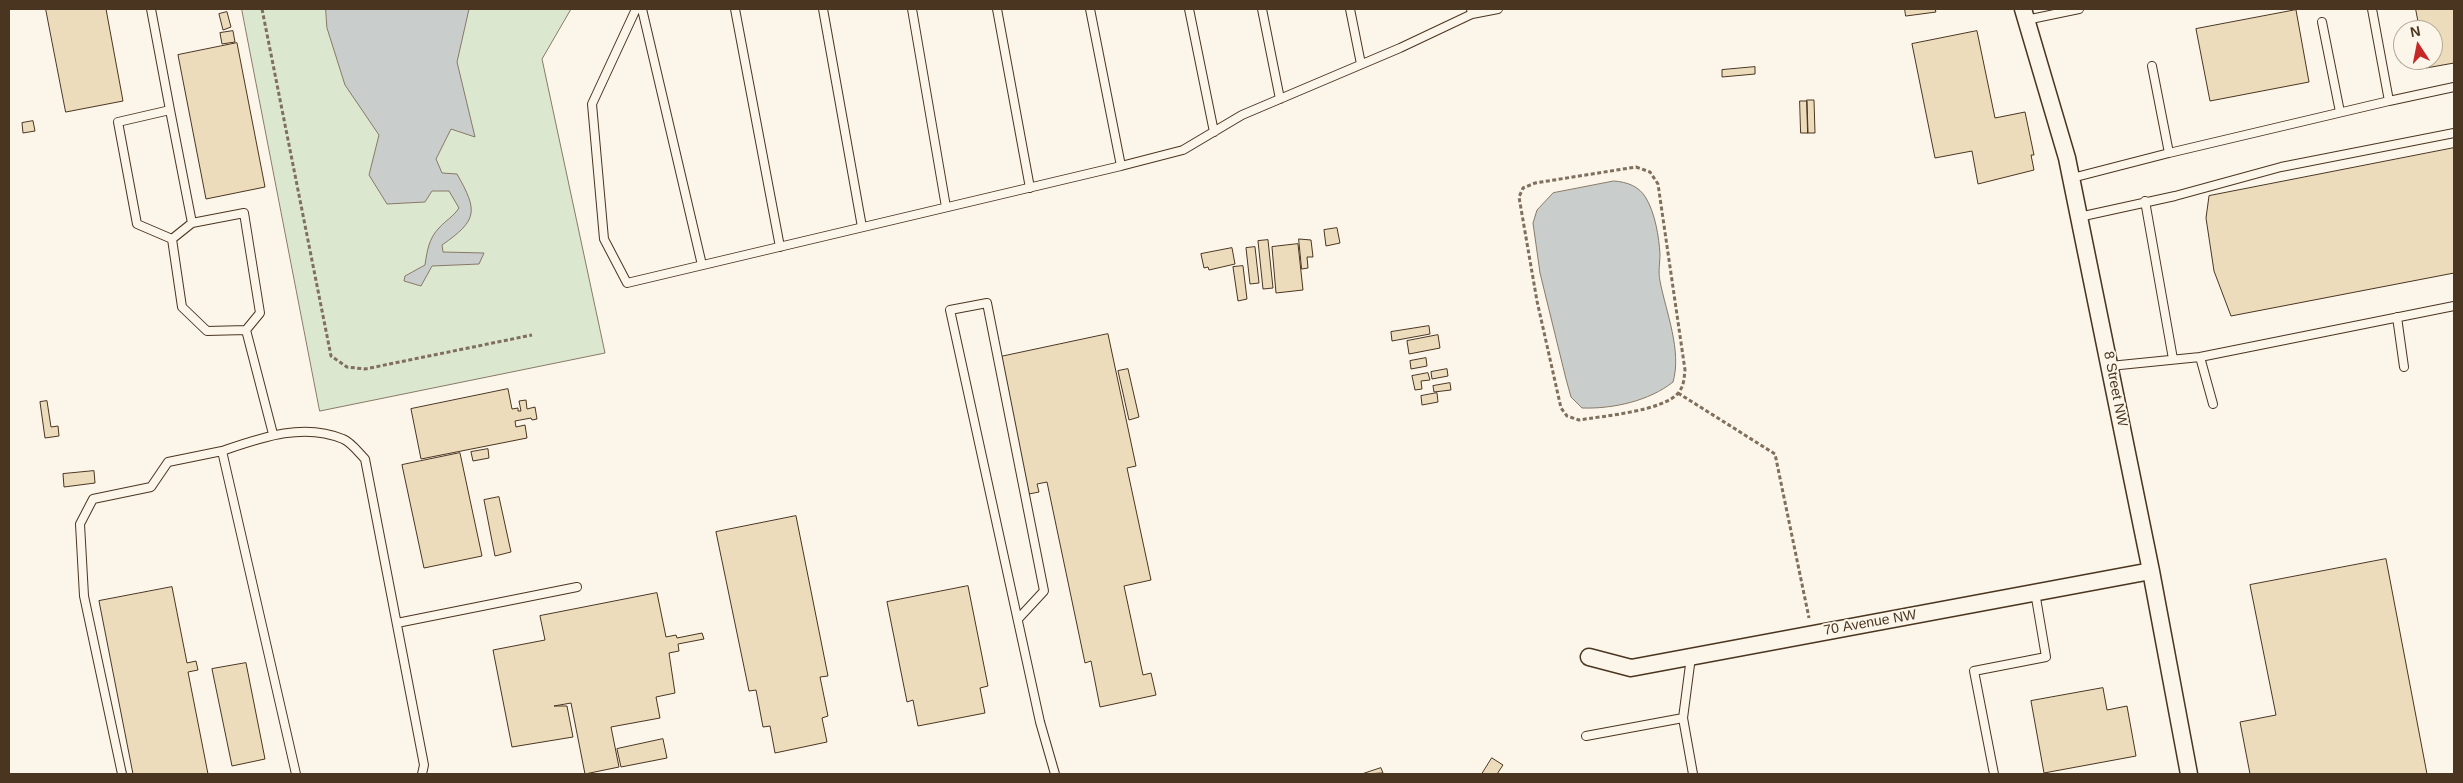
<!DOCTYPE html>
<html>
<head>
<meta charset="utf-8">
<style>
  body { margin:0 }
  #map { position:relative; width:2463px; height:783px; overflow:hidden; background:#fbf6e9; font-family:Helvetica,sans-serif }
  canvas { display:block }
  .frame { position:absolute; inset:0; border:10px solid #4a3520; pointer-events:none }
  .north { position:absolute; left:2393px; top:20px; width:50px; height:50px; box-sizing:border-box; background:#fbf6e9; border:1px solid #b4a999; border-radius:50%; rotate:349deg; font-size:14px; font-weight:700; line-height:20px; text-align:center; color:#4a3520 }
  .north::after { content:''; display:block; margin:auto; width:18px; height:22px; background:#c62828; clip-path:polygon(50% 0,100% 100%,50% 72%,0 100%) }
</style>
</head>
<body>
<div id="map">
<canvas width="2463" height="783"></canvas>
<div class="frame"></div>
<div class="north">N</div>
</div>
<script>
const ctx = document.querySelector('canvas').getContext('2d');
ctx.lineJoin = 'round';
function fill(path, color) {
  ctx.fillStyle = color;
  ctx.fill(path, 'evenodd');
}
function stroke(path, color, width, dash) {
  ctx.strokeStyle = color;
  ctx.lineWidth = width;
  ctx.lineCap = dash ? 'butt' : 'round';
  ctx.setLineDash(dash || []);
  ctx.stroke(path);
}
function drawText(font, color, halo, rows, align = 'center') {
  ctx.font = font + ' Helvetica,sans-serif';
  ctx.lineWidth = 4;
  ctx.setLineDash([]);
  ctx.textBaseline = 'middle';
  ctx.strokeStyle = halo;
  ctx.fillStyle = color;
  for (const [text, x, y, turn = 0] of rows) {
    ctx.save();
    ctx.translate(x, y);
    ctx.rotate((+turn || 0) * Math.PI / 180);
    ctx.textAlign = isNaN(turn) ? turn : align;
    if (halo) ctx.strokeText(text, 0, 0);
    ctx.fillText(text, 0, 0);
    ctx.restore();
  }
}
const green = new Path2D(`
  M242,9H571L542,59L605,353L320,411Z`);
fill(green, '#dce7d0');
stroke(green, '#887966', 1);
const water = new Path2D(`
  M326,9H469L457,62L475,137L451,129L436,159L442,173L457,174C478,211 478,220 442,245L443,252L484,253L479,264L432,266L421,286L404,281L405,276L425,265C427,251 429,238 439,228C446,220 453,217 459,208L449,191H432L425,202L387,204L369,175L379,135L345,85L327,28Z
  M1614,181C1627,182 1639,186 1646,198C1655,213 1659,237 1660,254C1660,263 1658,272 1660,281C1666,312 1682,351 1673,382C1649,401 1613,409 1582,408L1571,397L1566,379L1540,273L1533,223L1537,210L1553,193Z`);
fill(water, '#c9cecd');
stroke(water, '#887966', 1);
const building = new Path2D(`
  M46,9H106L123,101L66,112Z
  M1905,9H1935L1936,12L1906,16Z
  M2416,9H2454V63L2426,68L2425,60H2433V30H2420Z
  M2296,10L2309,82L2210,101L2196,29Z
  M227,12L231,27L223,30L219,14Z
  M233,31L235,42L222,44L220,33Z
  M1977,31L1995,118L2025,112L2034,155H2031L2034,170L1978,184L1972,151L1935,158L1912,44Z
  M237,43L265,187L206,199L178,55Z
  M1755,67V74L1722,77V70Z
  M1807,100H1814L1815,133H1808Z
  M1800,101H1807L1808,133H1801Z
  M33,121L35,131L23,133L22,123Z
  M2454,148V273L2231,316L2214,271L2206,218L2209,196Z
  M1337,228L1340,243L1326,246L1324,230Z
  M1299,239L1311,240L1313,257H1307L1308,268L1302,269Z
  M1268,240L1273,288L1263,289L1258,241Z
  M1298,244L1303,290L1276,293L1272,247Z
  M1255,247L1259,283L1250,284L1246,248Z
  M1232,248L1235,264L1209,270L1208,267L1204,268L1201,254Z
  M1243,266L1247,299L1238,301L1233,267Z
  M1429,326L1430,334L1392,341L1391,332Z
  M1108,334L1136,466L1127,468L1151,580L1124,586L1143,675L1151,673L1156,695L1100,707L1091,661L1085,663L1047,482L1037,484L1039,492L1029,494L1000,357Z
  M1438,335L1440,348L1409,354L1407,341Z
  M1426,358L1427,366L1411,369L1410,361Z
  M1128,369L1139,417L1129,420L1118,371Z
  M1447,369L1448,376L1432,379L1431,372Z
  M1428,373L1430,380L1421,381L1422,389L1415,390L1412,376Z
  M1450,383L1451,390L1434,392L1433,386Z
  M508,389L512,409L518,408V411H521L519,401L526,400L527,409L535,407L537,419L532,420L531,418L515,421L516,427L525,425L527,438L421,459L411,409Z
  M1437,393L1438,402L1422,405L1421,396Z
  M47,401L51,427L58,426L59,436L45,438L40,402Z
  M488,449L489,458L473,461L471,452Z
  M460,453L482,556L424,568L402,465Z
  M94,471L95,483L64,487L63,474Z
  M499,497L511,552L495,556L484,500Z
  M796,516L828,676L820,677L828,716L822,718L827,742L775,753L770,726L763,727L756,690L749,691L716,532Z
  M2386,559L2427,774H2250L2240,722L2276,715L2250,585Z
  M968,586L988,686L980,688L985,713L918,726L913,700L907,702L887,602Z
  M172,587L187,663L196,661L198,670L188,672L208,774H133L99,601Z
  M657,593L666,637L676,635L677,638L702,633L704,639L678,644L679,651L669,653L675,693L656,697L660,718L611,727L619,767L585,774L571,703L554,706H567L573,737L512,747L493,650L545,640L540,616Z
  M246,663L265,759L232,766L212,669Z
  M2103,688L2107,710L2127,706L2136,756L2044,773L2031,701Z
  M663,739L667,758L621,767L617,749Z
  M1492,758L1503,765L1497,774H1482Z
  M1381,768L1383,773L1362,774Z`);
fill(building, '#ecdcbc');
stroke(building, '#4a3520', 1);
const service = new Path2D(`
  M151,9L170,110L118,122L137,224L172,239L182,307L207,331L246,330L273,434
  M636,9L592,104L604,239L627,283L1121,166L1090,9
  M642,9L702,265
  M735,9L780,247
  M823,9L862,227
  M912,9L946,207
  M997,9L1030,188
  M1189,9L1214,132
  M1262,9L1280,99
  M1350,9L1361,64
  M2372,9L2389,101L2454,87
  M1472,14L1498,9
  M2026,20L2079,9
  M2322,22L2340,112
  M170,110L192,223L172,239
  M2169,153L2389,101
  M1121,166L1183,150L1242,115L1400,48L1472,14L1471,9
  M2072,178L2169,153L2152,66
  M2145,201L2173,359
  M2079,217L2175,196L2281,167L2454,133
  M192,223L244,213L260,313L246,330
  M2397,317L2404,367
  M2200,357L2213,404
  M2110,366L2200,357L2454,306
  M222,451C260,438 303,422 343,439C351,442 359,453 365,459L424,765L422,774
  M1018,619L1044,591L987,303L950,310L1040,722L1055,774
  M397,623L577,587
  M1691,657L1683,718L1693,774
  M1586,736L1683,718
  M122,774L84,596L80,524L93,499L151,487L168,462L222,451L296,774
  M1994,774L1974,671L2046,657L2035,592`);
const minor = new Path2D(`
  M2023,9L2067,158L2151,571L2189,774
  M1589,657L1631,668L2151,571`);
stroke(service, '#4a3520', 10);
stroke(minor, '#4a3520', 19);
stroke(new Path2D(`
  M262,9L331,356L347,367L365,369L532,335
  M1636,167L1650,172L1658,184L1685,370C1684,379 1684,385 1679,392C1665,411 1603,416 1579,420L1567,416L1561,408L1537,301L1519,197L1523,188L1535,183Z
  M1678,393L1775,454L1809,618`), '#7f6f5c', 3, [4, 2.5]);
stroke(service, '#fbf6e9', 8);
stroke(minor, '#fbf6e9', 16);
drawText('14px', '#4a3520', '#fbf6e9', [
  ["8 Street NW",2115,389,79],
  ["70 Avenue NW",1870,623,-10]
]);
</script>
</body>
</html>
